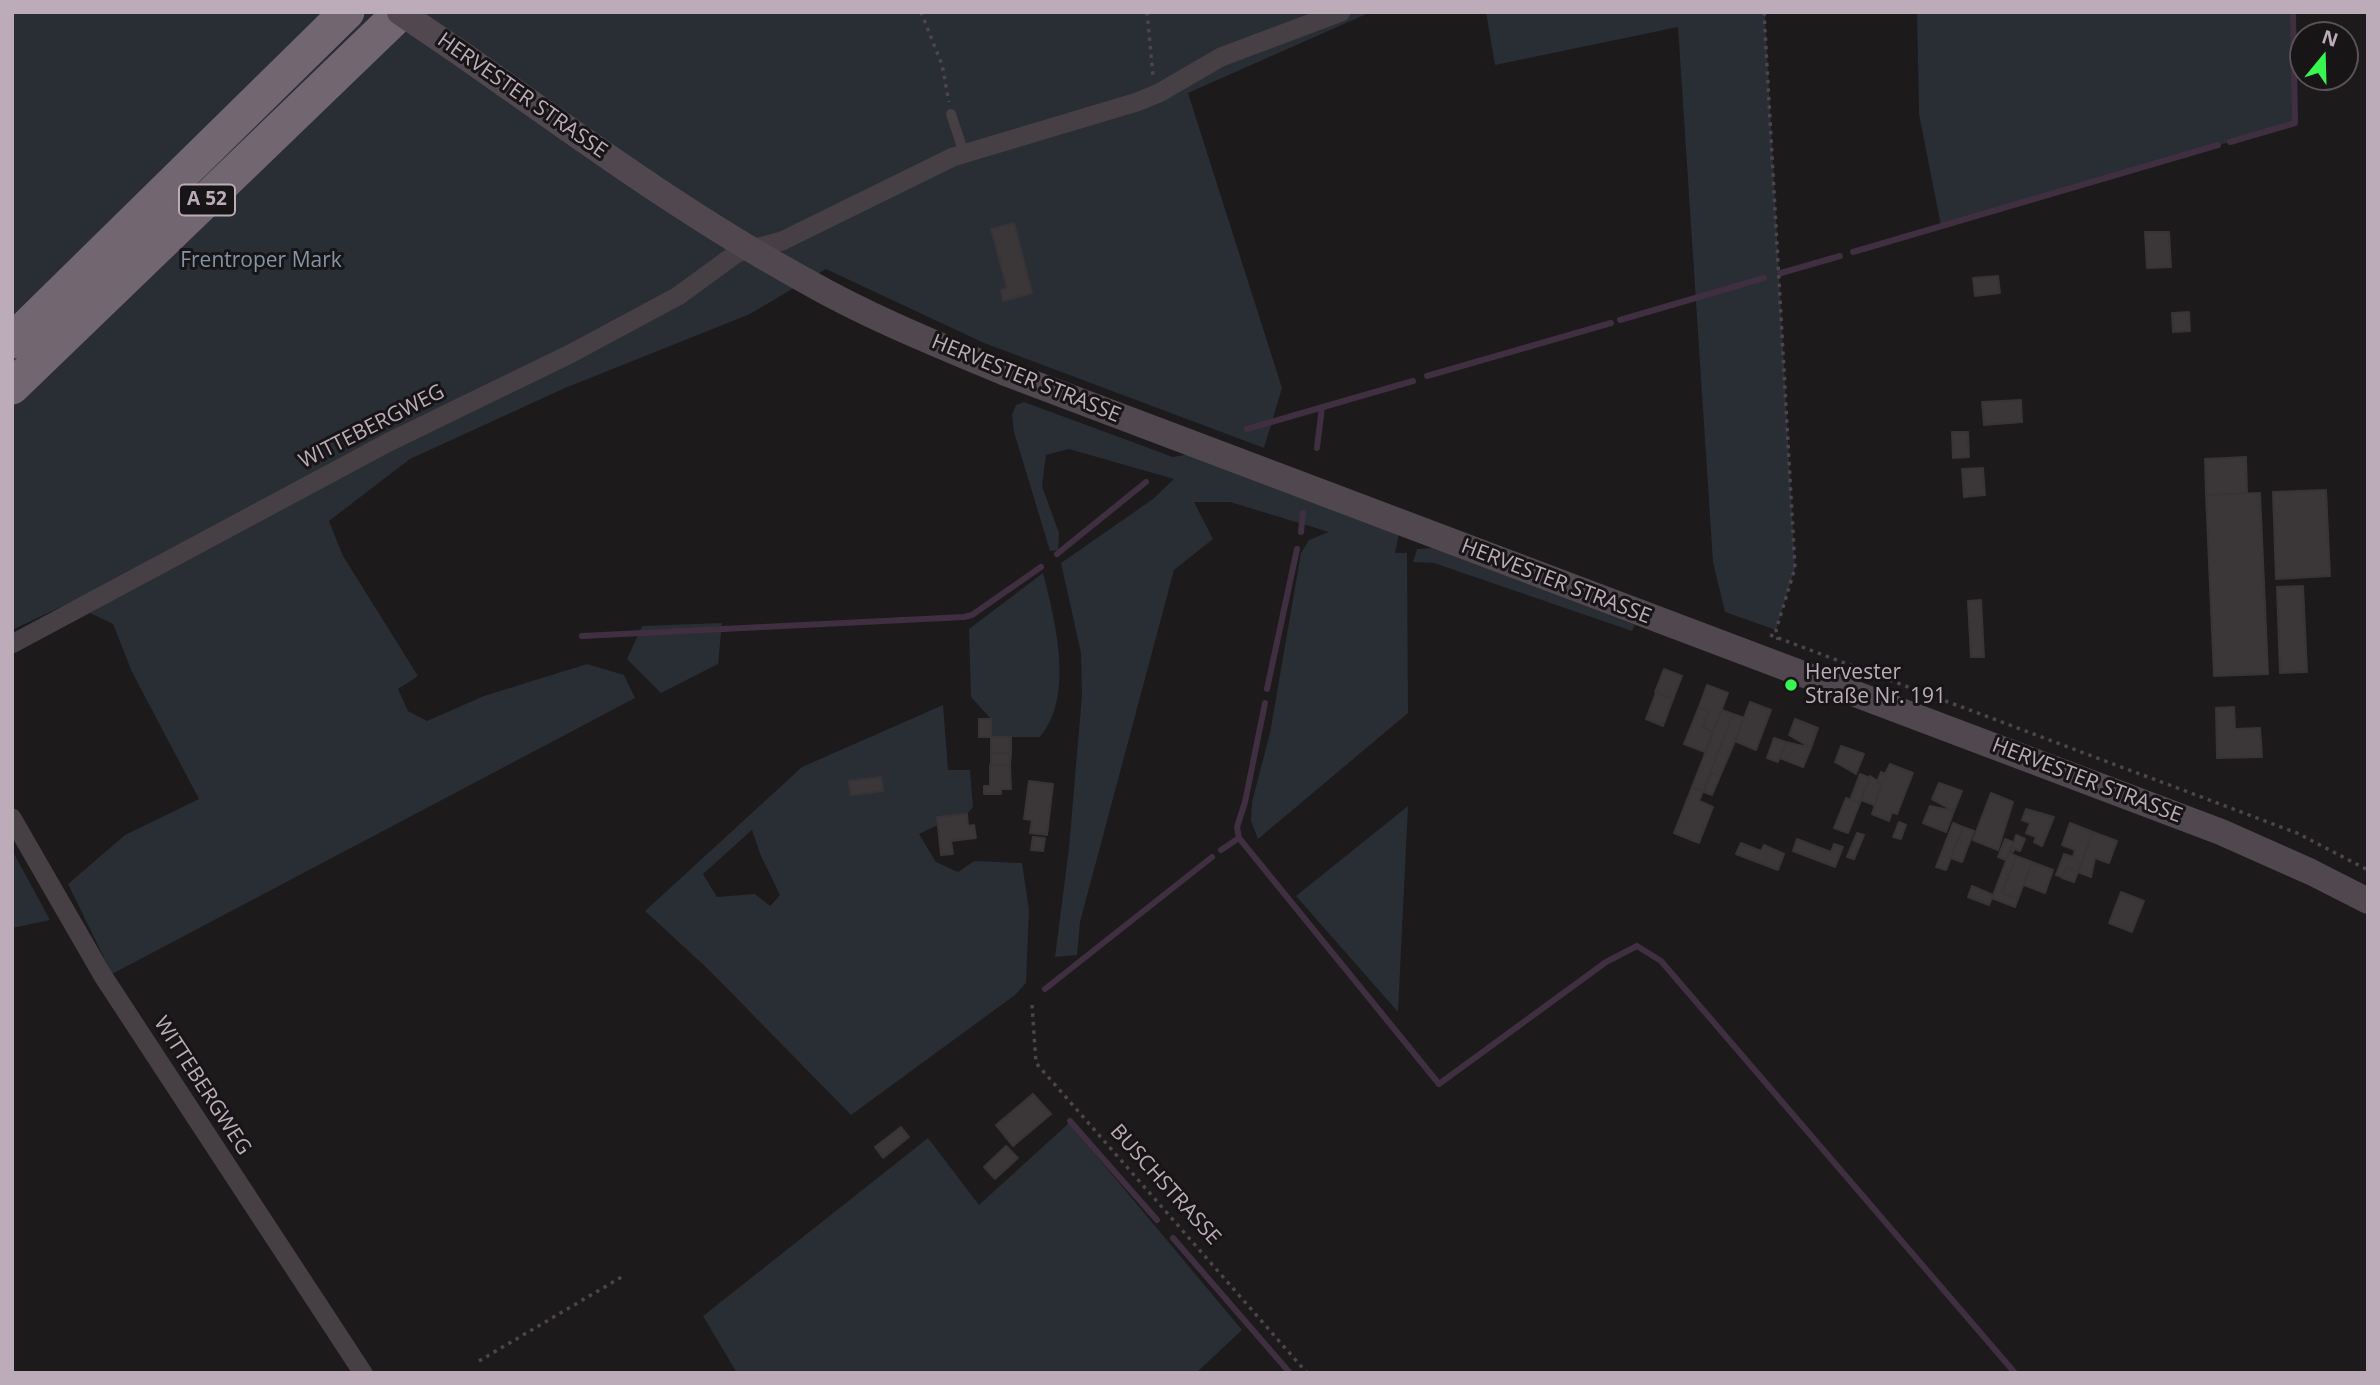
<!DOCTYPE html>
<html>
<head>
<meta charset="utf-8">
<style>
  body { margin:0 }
  #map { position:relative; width:2380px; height:1385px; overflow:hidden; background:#1c1a1b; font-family:"Open Sans",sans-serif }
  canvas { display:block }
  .frame { position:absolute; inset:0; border:14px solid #bcacb9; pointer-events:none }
  .north { position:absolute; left:2289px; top:21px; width:70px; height:70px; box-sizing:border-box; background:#171516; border:2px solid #595157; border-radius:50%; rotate:19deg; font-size:19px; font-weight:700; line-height:28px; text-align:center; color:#bcacb9 }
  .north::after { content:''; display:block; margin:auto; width:24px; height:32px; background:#37f64f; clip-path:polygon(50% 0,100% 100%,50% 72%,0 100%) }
</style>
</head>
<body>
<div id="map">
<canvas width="2380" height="1385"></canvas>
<div class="frame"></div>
<div class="north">N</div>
</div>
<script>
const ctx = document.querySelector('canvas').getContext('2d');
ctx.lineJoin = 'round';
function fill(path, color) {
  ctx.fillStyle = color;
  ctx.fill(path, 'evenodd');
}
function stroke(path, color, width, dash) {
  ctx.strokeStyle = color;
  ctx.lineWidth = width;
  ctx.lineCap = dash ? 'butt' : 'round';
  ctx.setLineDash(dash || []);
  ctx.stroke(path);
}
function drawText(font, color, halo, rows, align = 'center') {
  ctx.font = font + ' "Open Sans",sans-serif';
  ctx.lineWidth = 6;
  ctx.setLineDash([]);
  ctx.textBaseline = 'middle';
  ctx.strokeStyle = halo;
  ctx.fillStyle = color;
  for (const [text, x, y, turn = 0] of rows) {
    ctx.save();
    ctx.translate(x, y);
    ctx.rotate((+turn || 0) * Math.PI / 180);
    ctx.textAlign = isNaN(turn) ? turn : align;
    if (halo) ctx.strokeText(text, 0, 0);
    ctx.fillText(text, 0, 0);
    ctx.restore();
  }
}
fill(new Path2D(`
  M12,12H1371L1188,93L1282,388L1264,448L984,343L826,269L750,314L565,388L410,459L329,521L343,556L418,676L398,689L408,711L427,721L484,696L587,664L624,675L635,698L112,974L68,884L125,835L199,799L132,672L113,624L69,603L12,630Z
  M1486,12H1769L1765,17L1795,568L1776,630L1725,612L1713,562L1678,27L1495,65Z
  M1917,12H2293L2295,123L1941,226L1919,114Z
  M1024,402L1173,457L1189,454L1399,534L1395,553H1407L1408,713L1258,839L1251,821L1252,802L1270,733L1301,553L1309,540L1329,532L1230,502H1194L1213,539L1174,570L1080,922L1077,955L1055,957L1069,848L1082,695L1081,653L1061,563L1153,499L1174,479L1069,449L1046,455L1042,486L1059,533L1058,550L1050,551L1014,432L1012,415L1016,405Z
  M1433,548L1635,625L1632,631L1434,563L1413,562L1417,549Z
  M1043,573C1055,620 1075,696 1040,737H991V719L971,697L969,629Z
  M722,623L718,664L661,693L627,659L642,626Z
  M943,705L948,770H970L973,807L967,814L937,817L938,825L919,834L936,862L958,872L974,861L1022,863L1029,910L1026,983L1015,995L851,1115L709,970L645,911L802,767ZM752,830L761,856L780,895L770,906L755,894L717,897L703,874Z
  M1408,806L1398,1012L1296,896Z
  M12,850L50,920L12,928Z
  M1069,1123L1242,1330L1196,1373H737L703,1316L928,1138L979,1205Z`), '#292d34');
stroke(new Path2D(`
  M2230,142L2295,123L2293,12
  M1853,252L2218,145
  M1781,273L1840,256
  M1620,320L1764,278
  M1427,376L1611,323
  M1247,429L1413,381
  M1317,448L1322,407
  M1301,532L1303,513
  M1057,554L1146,482
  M582,636L964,617L972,615L1041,567
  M1267,689L1297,549
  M1265,703L1245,802L1237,827L1239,838L1439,1084L1606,962L1637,946L1661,961L2015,1373
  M1221,850L1239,838
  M1045,989L1212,857
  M1070,1121L1157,1220
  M1173,1238L1290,1373`), '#3f2f41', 6);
const building = new Path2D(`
  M1014,223L1032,293L1003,301L1001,290L1007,288L991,229Z
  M2145,232H2169L2171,267L2147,268Z
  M1998,276L2000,293L1975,296L1973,278Z
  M2189,312L2190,331L2173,332L2172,313Z
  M2021,400L2022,422L1984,425L1982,402Z
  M1952,432H1968L1969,457L1953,458Z
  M2246,457L2247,493L2206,495L2205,459Z
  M1983,468L1985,495L1964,497L1962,469Z
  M2326,490L2330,576L2276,579L2273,492Z
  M2260,493L2268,674L2214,676L2206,495Z
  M2303,586L2307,672L2280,673L2277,587Z
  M1981,600L1984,657H1971L1968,601Z
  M1664,669L1682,676L1673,699L1655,692Z
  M1707,685L1728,693L1713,732L1702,727L1709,711L1699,707Z
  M1656,693L1673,699L1663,726L1646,719Z
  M1750,702L1771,710L1756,750L1735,741Z
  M1699,707L1709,711L1702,727L1713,732L1705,752L1684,744Z
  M2234,707L2235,729L2260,728L2262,757L2217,758L2216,708Z
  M1722,710L1733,714L1703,791L1692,787Z
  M1733,714L1744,718L1735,741L1720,776L1712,773L1703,791Z
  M979,719H991V737H979Z
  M1795,719L1818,728L1811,748L1789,735Z
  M991,737H1011V753H991Z
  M1774,738L1786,742L1778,762L1767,758Z
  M1786,742L1811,748L1803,767L1780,758Z
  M1841,746L1864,754L1856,774L1835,762Z
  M991,753H1011L1010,765H991Z
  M1890,764L1913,773L1897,814L1892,812L1889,821L1872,814L1882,784L1877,782L1881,772L1885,774Z
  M990,765H1010L1011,789H1001V794H984V786H990Z
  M1712,773L1720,776L1712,795L1704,792Z
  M1860,774L1870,778L1860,803L1850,800Z
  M1870,776L1882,784L1874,805L1861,800Z
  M881,777L883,791L851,795L849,781Z
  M1029,781L1053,784L1047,835L1030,833L1032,820L1024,819Z
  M1939,783L1962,791L1954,811L1932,799Z
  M1692,787L1703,791L1699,801L1713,807L1699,843L1674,833Z
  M1991,793L2013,802L1998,850L1973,840Z
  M1846,798L1860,803L1848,833L1834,828Z
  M1930,806L1954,811L1946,832L1923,823Z
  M2026,809L2054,817L2042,846L2034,842L2036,837L2026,833L2030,823L2022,820Z
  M967,814L968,826L974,825L976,838L951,841L953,854L941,855L937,817Z
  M1899,822L1906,825L1901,839L1893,837Z
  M1953,823L1963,827L1946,870L1936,867Z
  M2070,823L2093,832L2078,872L2066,867L2062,877L2056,875L2064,854L2073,857L2075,850L2062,845Z
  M1963,827L1974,831L1962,862L1951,858Z
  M2093,832L2117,841L2109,863L2095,858L2091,877L2078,872Z
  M1857,833L1864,835L1854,859L1847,857Z
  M2016,835L2025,839L2020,851L2015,849L2011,854Z
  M1033,837L1045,838L1043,851L1031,850Z
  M1797,839L1831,852L1834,844L1843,847L1835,867L1793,851Z
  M2005,839L2013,842L2006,860L1998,857Z
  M1741,843L1761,851L1764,845L1784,854L1778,870L1736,854Z
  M2009,853L2016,856L2002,893L2018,899L2015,907L1992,898Z
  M2016,856L2032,862L2018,899L2002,893Z
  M2032,862L2053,870L2045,893L2024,885Z
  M2066,867L2078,872L2074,882L2062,878Z
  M1972,886L1993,895L1989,905L1968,897Z
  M2121,892L2144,901L2132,932L2109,923Z
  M1033,1094L1051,1114L1013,1146L996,1125Z
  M901,1127L909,1137L883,1158L875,1147Z
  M1006,1146L1018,1158L995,1179L984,1167Z`);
fill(building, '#3b3739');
stroke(building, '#383436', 2);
stroke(new Path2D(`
  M921,12L942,65L949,102
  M1147,12L1153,76
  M1764,12L1795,568L1776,630L1778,640
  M1770,635L2297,833L2368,870
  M1032,1005L1036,1063L1307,1373
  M479,1361L625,1275`), '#4d444c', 3.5, [3.5, 5]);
stroke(new Path2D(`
  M951,114L964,153`), '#463f44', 10);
stroke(new Path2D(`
  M12,644L389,442L570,354L678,296L737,253L782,241L953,157L1137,102L1159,93L1221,57L1341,12
  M12,818L103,976L363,1373`), '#463f44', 19);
stroke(new Path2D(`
  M466,57C577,135 687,216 806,281C869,317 936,344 1003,372L2221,832L2311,872L2368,901`), '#51484f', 26);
stroke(new Path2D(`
  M12,341L347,12
  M12,387L401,12`), '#726670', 35);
stroke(new Path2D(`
  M400,12L466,57`), '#51484f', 26);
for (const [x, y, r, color] of [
  [1791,685,7,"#37f64f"]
]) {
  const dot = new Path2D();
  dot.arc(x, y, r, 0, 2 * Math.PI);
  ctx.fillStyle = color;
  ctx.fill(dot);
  stroke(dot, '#171516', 2.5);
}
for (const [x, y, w] of [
  [207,200,56]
]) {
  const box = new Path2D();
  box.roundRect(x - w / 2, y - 15.5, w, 31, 5);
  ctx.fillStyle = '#171516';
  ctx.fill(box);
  stroke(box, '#bcacb9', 2);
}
drawText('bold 19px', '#bcacb9', null, [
  ["A 52",207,200]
]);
drawText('21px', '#bcacb9', '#171516', [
  ["HERVESTER STRASSE",522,96,35],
  ["HERVESTER STRASSE",1026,379,22],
  ["WITTEBERGWEG",372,427,-27],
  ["HERVESTER STRASSE",1556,582,21],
  ["HERVESTER STRASSE",2087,781,21],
  ["WITTEBERGWEG",202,1086,57],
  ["BUSCHSTRASSE",1165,1185,48]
]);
drawText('21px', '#8394a7', '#171516', [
  ["Frentroper Mark",261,261]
]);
drawText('21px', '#bcacb9', '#171516', [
  ["Hervester",1805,673],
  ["Straße Nr. 191",1805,697]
], 'left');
</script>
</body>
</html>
